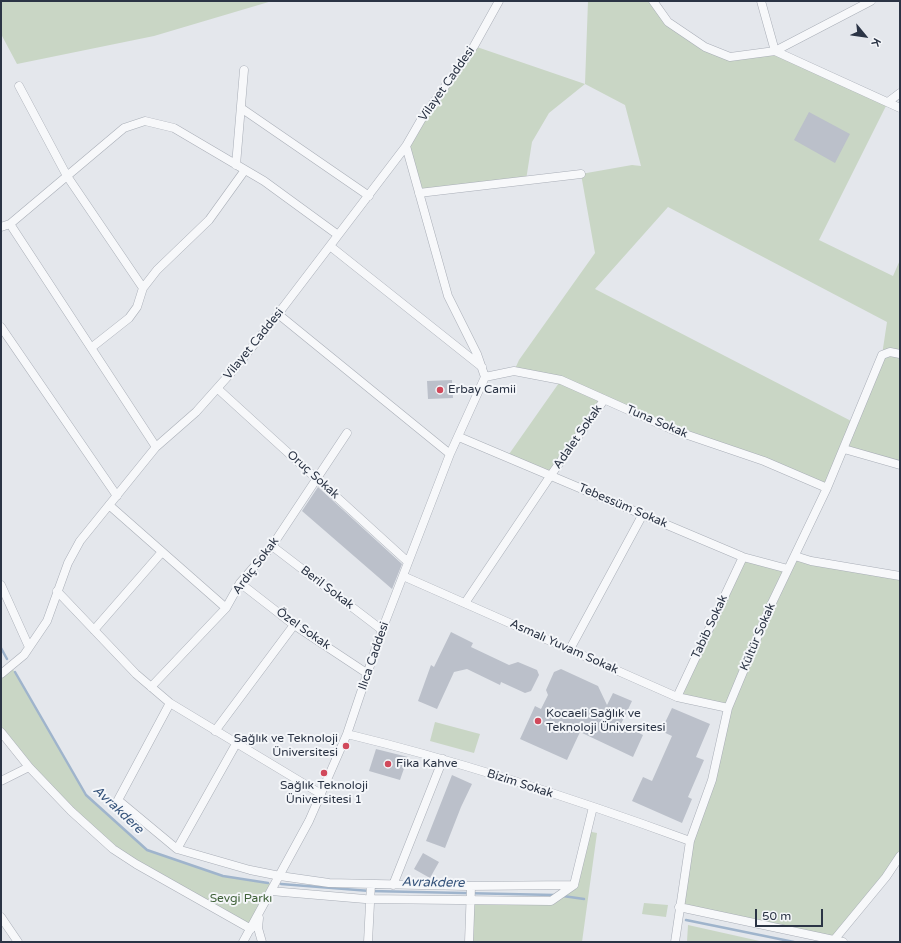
<!DOCTYPE html>
<html>
<head>
<meta charset="utf-8">
<style>
  body { margin:0 }
  #map { position:relative; width:901px; height:943px; overflow:hidden; background:#e4e7ec; font-family:"Varela Round",sans-serif }
  canvas { display:block }
  .frame { position:absolute; inset:0; border:2px solid #2b3445; pointer-events:none }
  .north { position:absolute; left:845px; top:16px; width:40px; height:40px; -webkit-text-stroke:3px #f4f6f9; paint-order:stroke; rotate:119deg; font-size:11px; font-weight:700; line-height:16px; text-align:center; color:#2b3445 }
  .north::after { content:''; display:block; margin:auto; width:14px; height:18px; background:#2b3445; clip-path:polygon(50% 0,100% 100%,50% 72%,0 100%) }
  .scale { position:absolute; left:755px; top:909px; width:68px; height:18px; box-sizing:border-box; border:2px solid #2b3445; border-top:0; padding-left:5px; font-size:12px; line-height:14px; white-space:nowrap; color:#2b3445; -webkit-text-stroke:3px #f4f6f9; paint-order:stroke }
</style>
</head>
<body>
<div id="map">
<canvas width="901" height="943"></canvas>
<div class="frame"></div>
<div class="north">K</div>
<div class="scale">50 m</div>
</div>
<script>
const ctx = document.querySelector('canvas').getContext('2d');
ctx.lineJoin = 'round';
function fill(path, color) {
  ctx.fillStyle = color;
  ctx.fill(path, 'evenodd');
}
function stroke(path, color, width, dash) {
  ctx.strokeStyle = color;
  ctx.lineWidth = width;
  ctx.lineCap = dash ? 'butt' : 'round';
  ctx.setLineDash(dash || []);
  ctx.stroke(path);
}
function drawText(font, color, halo, rows, align = 'center') {
  ctx.font = font + ' "Varela Round",sans-serif';
  ctx.lineWidth = 4;
  ctx.setLineDash([]);
  ctx.textBaseline = 'middle';
  ctx.strokeStyle = halo;
  ctx.fillStyle = color;
  for (const [text, x, y, turn = 0] of rows) {
    ctx.save();
    ctx.translate(x, y);
    ctx.rotate((+turn || 0) * Math.PI / 180);
    ctx.textAlign = isNaN(turn) ? turn : align;
    if (halo) ctx.strokeText(text, 0, 0);
    ctx.fillText(text, 0, 0);
    ctx.restore();
  }
}
fill(new Path2D(`
  M1,1H272L154,36L17,64L1,34Z
  M588,1H653L668,22L730,57L775,51L888,102L819,240L893,276L900,260V465L844,449L827,488L604,400L551,475L507,457L561,380L514,371L519,360L595,253L581,174L632,165L641,166L625,105L585,84L549,113L532,142L526,180L419,193L406,146L474,46L585,84ZM668,207L887,322L882,355L855,423L595,289Z
  M795,556L900,576V856L834,940L679,907L690,841L712,780L728,708L677,697L743,557L788,569Z
  M11,666L86,795L147,850L223,876L275,884L251,929L136,864L71,811L1,732V674Z
  M435,722L480,734L474,753L430,741Z
  M587,831L597,833L582,942H469L471,901H551L574,885Z
  M644,903L668,905L666,917L642,914Z
  M688,925L764,942H687Z`), '#c9d6c5');
stroke(new Path2D(`
  M1,648L7,659
  M15,672L86,795L147,850L223,876L268,883
  M281,884L370,891L554,895
  M563,896L584,899
  M686,920L794,942`), '#9fb4cc', 2.5);
fill(new Path2D(`
  M809,112L850,134L835,163L794,140Z
  M452,380L453,398L428,399L427,381Z
  M318,487L402,564L392,589L302,511Z
  M451,632L473,643L471,647L509,665L518,662L537,670L539,675L531,691L525,693L501,682L500,685L467,669L454,672L437,709L418,701L431,665L434,667Z
  M561,669L598,686L607,705L613,693L632,701L621,724L643,735L633,757L580,732L567,760L520,739L535,706L541,709L548,695L546,690L554,672Z
  M672,708L710,724L696,757L704,760L688,797L692,799L682,823L632,801L643,777L652,781L672,736L661,731Z
  M376,749L408,757L400,780L369,771Z
  M452,775L472,784L461,807L445,848L426,841Z
  M423,853L439,862L430,878L414,869Z`), '#bbc0ca');
const minor = new Path2D(`
  M653,1L668,22L705,47L730,57L775,51L871,1
  M761,1L775,51L900,108
  M19,86L67,176L143,288
  M888,102L900,93
  M241,108L369,196
  M406,146L448,296L477,354L485,377
  M236,165L244,70
  M419,193L581,174
  M10,224L156,447
  M1,227L10,224L124,128L145,121L174,128L264,181L338,235
  M330,246L482,367
  M278,314L450,454
  M1,327L117,496
  M91,348L129,318L137,307L143,288L157,270L209,220L245,170
  M485,377L514,371L561,380L673,430L764,461L827,488
  M218,389L408,562
  M459,437L743,557L788,569
  M844,449L900,465
  M109,505L226,608
  M272,546L382,630
  M795,556L811,561L900,576
  M403,576L677,697L728,708
  M240,583L294,625L368,674
  M1,585L29,647
  M57,591L136,674L170,703L321,794
  M465,603L551,475L604,400
  M94,630L162,552
  M570,649L643,514
  M1,674L24,655L47,621L68,563L80,541L156,447L196,412L237,366L278,314L406,146L421,120L474,46L499,1
  M151,687L226,608L240,583L272,546L347,433
  M677,697L743,557
  M170,703L118,800L177,849L250,870L280,876L329,883L468,886L574,885L593,807
  M215,731L294,625
  M1,732L29,767
  M347,734C463,762 578,800 690,841
  M1,781L29,767L71,811L113,849L136,864L251,929
  M177,849L236,744
  M393,885L443,759
  M271,891L365,899L551,901L574,885
  M679,907L843,942
  M1,917L18,942
  M259,918L258,928L262,942
  M834,940L886,877L900,856
  M243,942L309,821L347,734L382,630L450,454L485,377
  M368,942L371,884
  M469,942L471,887
  M675,942L690,841L712,780L728,708L770,607L827,488L882,355L890,352L900,354`);
stroke(minor, '#a9aeb7', 9);
stroke(minor, '#f7f8fa', 8);
for (const [x, y, r, color] of [
  [440,390,4,"#d1495b"],
  [538,721,4,"#d1495b"],
  [346,746,4,"#d1495b"],
  [388,764,4,"#d1495b"],
  [324,773,4,"#d1495b"]
]) {
  const dot = new Path2D();
  dot.arc(x, y, r, 0, 2 * Math.PI);
  ctx.fillStyle = color;
  ctx.fill(dot);
  stroke(dot, '#f4f6f9', 1.5);
}
drawText('12px', '#2b3445', '#f4f6f9', [
  ["Vilayet Caddesi",447,84,-55],
  ["Vilayet Caddesi",254,344,-51],
  ["Tuna Sokak",657,422,23],
  ["Adalet Sokak",578,437,-55],
  ["Oruç Sokak",313,475,42],
  ["Tebessüm Sokak",623,506,23],
  ["Ardıç Sokak",256,566,-53],
  ["Beril Sokak",327,588,37],
  ["Tabib Sokak",710,627,-65],
  ["Özel Sokak",303,629,35],
  ["Kültür Sokak",758,637,-67],
  ["Asmalı Yuvam Sokak",564,647,24],
  ["Ilıca Caddesi",374,656,-71],
  ["Bizim Sokak",520,784,18]
]);
drawText('12px', '#2b3445', '#f4f6f9', [
  ["Erbay Camii",448,390],
  ["Kocaeli Sağlık ve",546,714],
  ["Teknoloji Üniversitesi",546,728],
  ["Sağlık ve Teknoloji",338,739,"right"],
  ["Üniversitesi",338,753,"right"],
  ["Fika Kahve",396,764],
  ["Sağlık Teknoloji",324,786,"center"],
  ["Üniversitesi 1",324,800,"center"]
], 'left');
drawText('12px', '#3f6138', '#f4f6f9', [
  ["Sevgi Parkı",241,899]
]);
drawText('italic 13px', '#34527a', '#f4f6f9', [
  ["Avrakdere",118,810,43],
  ["Avrakdere",433,883,1]
]);
</script>
</body>
</html>
